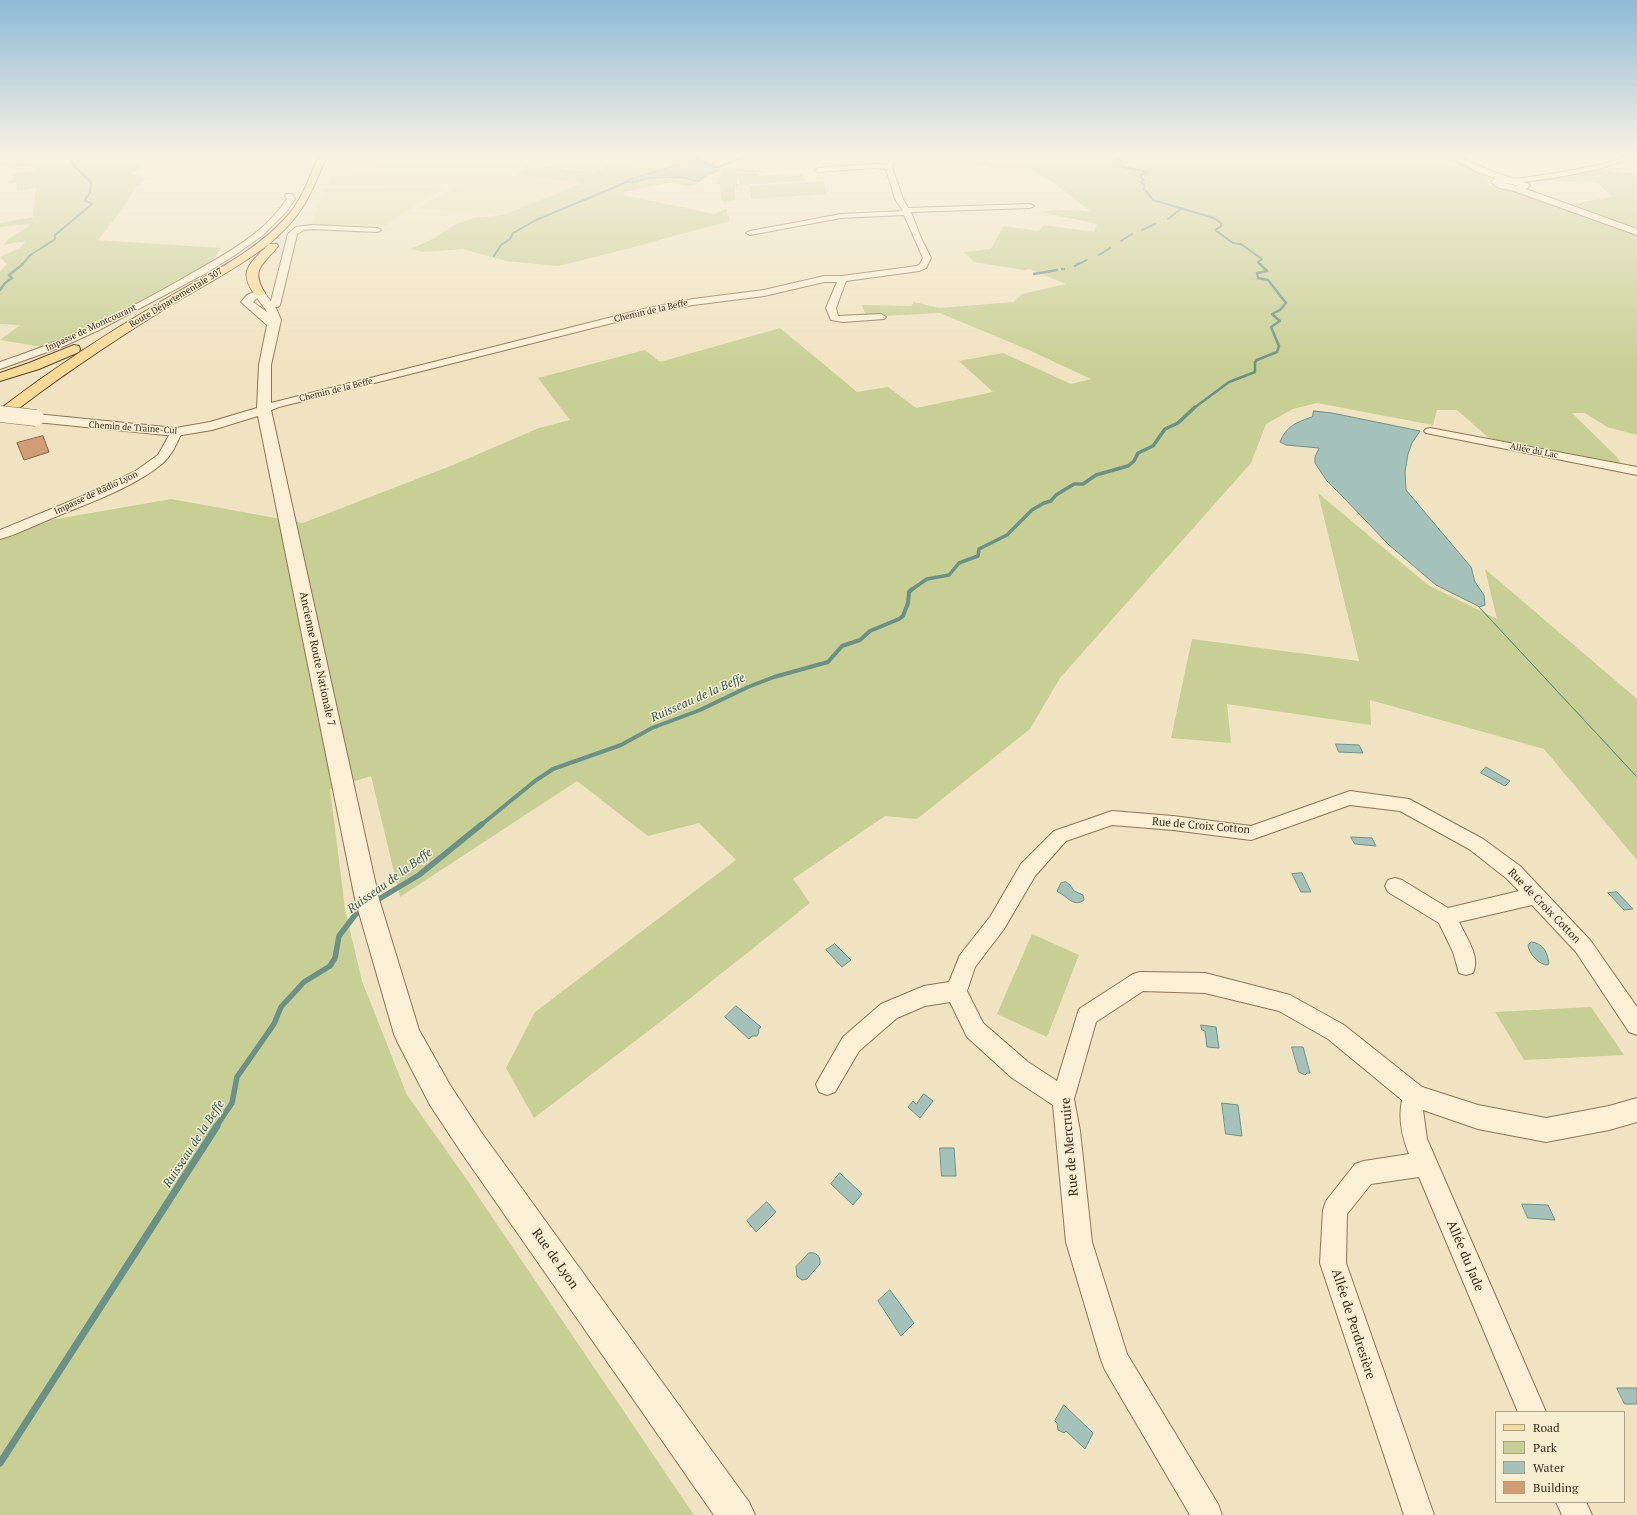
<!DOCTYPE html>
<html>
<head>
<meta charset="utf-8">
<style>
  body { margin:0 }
  #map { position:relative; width:1637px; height:1515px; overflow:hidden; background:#f0e3c1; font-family:"PT Serif",serif }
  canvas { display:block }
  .legend { position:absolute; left:1495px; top:1411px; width:130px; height:92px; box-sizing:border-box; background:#f7edd1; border:1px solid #ab9f89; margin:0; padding:5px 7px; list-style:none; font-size:12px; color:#3a2b1d }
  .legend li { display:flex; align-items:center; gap:8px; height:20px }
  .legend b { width:20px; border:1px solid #ab9f89 }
</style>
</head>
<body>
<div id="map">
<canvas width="1637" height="1515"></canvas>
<ul class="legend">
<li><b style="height:5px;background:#f6da96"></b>Road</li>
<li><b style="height:11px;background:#c7cf94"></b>Park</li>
<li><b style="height:11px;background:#a4c2ba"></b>Water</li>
<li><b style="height:11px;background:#d19d75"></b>Building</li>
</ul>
</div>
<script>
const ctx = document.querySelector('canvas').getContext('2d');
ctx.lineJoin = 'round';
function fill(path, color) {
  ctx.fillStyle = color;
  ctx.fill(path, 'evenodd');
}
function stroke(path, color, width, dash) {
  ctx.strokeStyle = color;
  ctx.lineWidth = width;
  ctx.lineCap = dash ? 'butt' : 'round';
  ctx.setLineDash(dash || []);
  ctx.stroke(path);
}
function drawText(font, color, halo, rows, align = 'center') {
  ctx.font = font + ' "PT Serif",serif';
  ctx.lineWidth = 3;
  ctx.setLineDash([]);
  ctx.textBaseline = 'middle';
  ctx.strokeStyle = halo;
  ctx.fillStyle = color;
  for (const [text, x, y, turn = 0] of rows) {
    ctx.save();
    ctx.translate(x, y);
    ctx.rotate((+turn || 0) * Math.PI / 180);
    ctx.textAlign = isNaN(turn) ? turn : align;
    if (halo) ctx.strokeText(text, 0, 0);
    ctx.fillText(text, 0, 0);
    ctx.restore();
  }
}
fill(new Path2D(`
  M378,155H715L707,157L692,155L660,166L612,163L595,173L580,170L508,163L511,165L527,167L518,175L584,183L503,215L418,209L427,203L460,185L452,184L337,186L329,184L330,175L374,170Z
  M442,187L443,190L420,202L383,227L376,228L314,226L312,224L324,189Z`), '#e6deae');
fill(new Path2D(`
  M0,155H203L204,159L149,162L130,174L147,178L135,187L124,207L98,240L221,248L207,269L179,285L49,348L0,340L20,325L0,324V272L7,264L0,257L20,248L26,241L4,245C9,234 23,233 30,224L0,227V223L33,217L36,188L17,191L16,183H8L13,179V174L38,170L30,166L12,168L0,165Z
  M692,155L707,157L624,181L631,183L651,178L682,177L695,181H700L695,185L690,186L671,182L625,192L623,195L714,214L726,209L730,221L619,251L558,266L505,261L463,249L424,252L410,249L429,241L454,225L473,218L503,215L583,183L517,175L526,167L511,165L506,163L544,166L595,173L612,163L660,166Z
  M788,155H875L870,164Z
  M967,155H1443L1488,178L1487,183L1494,186L1521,193L1637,235V435L1607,427L1585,413H1572L1617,457L1621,464L1521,447L1489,438L1457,410H1437L1433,425L1317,403L1293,409L1266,424L1251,463L1060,678L1030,729L917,819L885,816L793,879L810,903L664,1019L534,1118L506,1068L535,1012L736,860L699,823L648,836L577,781L400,897L371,776L330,789L345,909L362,981L407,1095L465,1177L694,1515H0V529L171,499L303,523L453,465L539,428L570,420L538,378L645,350L660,362L780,328L857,392L888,387L916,408L993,392L959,361L1003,353L1071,384L1091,379L1031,351L940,313L866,317L862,305L911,306L914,302L939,308L1014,302L1022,294L1066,284L1030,269L1024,270L974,262L964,252L991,249L1003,226L1038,231L1044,225L1094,232L1097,224L1041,212L1057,210L1090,211L1058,186L1029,168H997L977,164L963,156Z
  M723,167L769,172H736L738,186L735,188V200L726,201L725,205L721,199L720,185L716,184Z
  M1602,169L1621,173H1637V229L1571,204L1613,197L1597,183L1546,180Z
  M757,173L758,176L801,173L805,181L740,185L736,174Z
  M824,181L826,194L751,199L750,187L751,186Z
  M1318,493L1428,585L1497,619L1485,569L1637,699V860L1544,749L1370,700L1371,725L1227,704L1231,743L1171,738L1192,639L1359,661Z
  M1032,934L1079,955L1047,1037L997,1014Z
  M1591,1007L1624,1055L1524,1060L1495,1012Z`), '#c7cf94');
const water = new Path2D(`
  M699,159L720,168V170L706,175L700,181H695L682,177L651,178L631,183L624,181Z
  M1314,411L1332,413L1420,431L1412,443L1408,454L1405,472L1406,490L1471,567L1475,582L1484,595L1485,605L1479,607L1637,777L1478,606L1436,585L1389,545L1341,495L1327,481L1315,463V457L1319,448L1286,445L1280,442C1286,426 1297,422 1312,417Z
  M1336,744L1359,745L1363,753L1339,752Z
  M1486,767L1510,781L1505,786L1481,773Z
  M1351,837L1372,838L1376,846L1355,844Z
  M1302,873L1311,892H1301L1292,874Z
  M1066,882L1070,885L1074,891L1083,895L1084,900C1074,908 1067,896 1058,892L1057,891L1061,883Z
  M1617,892L1633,909L1624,910L1608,893Z
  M1532,942C1544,944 1547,952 1549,963L1548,965C1540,966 1528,953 1528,945Z
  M835,944L851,960L842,967L826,950Z
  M736,1006L761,1027L758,1030L759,1032L757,1036H752L749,1039L725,1017Z
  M1201,1025L1216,1027L1219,1048L1207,1047L1205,1031L1202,1030Z
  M1292,1047H1303L1310,1073H1307L1305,1075L1299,1072Z
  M924,1094L933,1101L920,1118L908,1107L913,1101L916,1104Z
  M1222,1103L1238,1105L1242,1136L1226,1134Z
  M940,1148H954L956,1176H942Z
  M840,1173L862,1194L853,1205L831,1184Z
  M767,1202L776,1212L756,1232L747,1221Z
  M1522,1204L1548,1205L1555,1220L1528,1218Z
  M809,1253C816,1251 821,1257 820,1264L807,1279L802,1280L797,1276L796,1267Z
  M890,1290L914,1323L901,1336L878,1301Z
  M1617,1388H1637V1404H1625Z
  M1064,1405L1093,1433L1085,1449L1066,1431L1064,1433L1058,1430L1057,1423L1055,1421Z`);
fill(water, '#a4c2ba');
stroke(water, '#6a9188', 1);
stroke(new Path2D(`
  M1129,155L1117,159L1122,162L1121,166L1123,167L1148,172L1141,175V178L1144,180L1141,182L1145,185L1144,189L1153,200L1214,218L1221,223V226L1215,230L1233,243L1241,244L1262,259L1258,262L1261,265
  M712,168L721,166L747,155
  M1168,219L1182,208
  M1142,230L1155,224
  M1121,241L1132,234
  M1099,255L1110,248
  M494,256L501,245L510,239L513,233L536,220L632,180
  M21,265C26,262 28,256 32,254C40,249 48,244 55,239V235L92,204L85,200L90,192L91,182L73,165L69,155
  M1076,265L1087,260`), '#6a9188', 2);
stroke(new Path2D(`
  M1075,266L1078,264
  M1062,269H1064
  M1034,274L1057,270
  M0,290L5,283L12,278L9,275L23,264
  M1194,408L1229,382L1255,372V362L1257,360L1277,352L1279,346L1271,327L1280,321L1272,314L1280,310L1286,303L1268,280L1258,278L1257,273L1267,271L1260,264`), '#6a9188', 2.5);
stroke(new Path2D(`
  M911,590L927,579L949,575L959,563L978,556L979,549L1007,535L1032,510L1044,503L1051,501L1056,495L1074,484H1083L1096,475L1128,466L1134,461L1138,453L1153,446L1165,429L1178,423L1195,407`), '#6a9188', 3.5);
stroke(new Path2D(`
  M481,825L535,781L553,769L621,745L652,728L700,710L748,687L774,677L828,662L842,646L860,640L870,631L899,619L903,616L908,603L909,592L912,589`), '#6a9188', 4);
stroke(new Path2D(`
  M374,902L419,875L482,824
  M216,1127L232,1103L237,1077L274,1024L281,1007L304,982L330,966L335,958L339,936L355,915L363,910`), '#6a9188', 5.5);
stroke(new Path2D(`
  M0,1463L217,1126`), '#6a9188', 7);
const building = new Path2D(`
  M43,436L49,452L24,460L17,443Z`);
fill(building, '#d19d75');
stroke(building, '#8b5d3c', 1);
const minor = new Path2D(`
  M892,155H898L892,167L903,199L908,208L1030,204L1034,206L1030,208L911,212L921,238L931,258L926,268L919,271L846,281L836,308L838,316L881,314L886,317L884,319L843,322L831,320L826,308L837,282H824L764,296L693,305L644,315L279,407L264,413L258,410L260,408L271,403L644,309L693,299L764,290L824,276H842L917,266L920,264L923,258L904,215L841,218L750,235L746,233L750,231L841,214L903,211L895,199L886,169L873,168L818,172L815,170L818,168L873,164L887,165Z
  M1626,155H1632C1621,169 1535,181 1514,183L1510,181L1514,179C1533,177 1615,165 1626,155Z
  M286,194H292L295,199L286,212L263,235L235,255L208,272L99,330L64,346L0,369V362C27,353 53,343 79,332C116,316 152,296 187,276C224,255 263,235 287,199L285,196Z
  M312,225L377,228L381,230L377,232L312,229L304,230L297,234L280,305L278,307H272L270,305L288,234L296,227Z
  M1430,428L1637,467V475L1426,433L1424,431L1426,429Z
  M176,429L180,430L182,432C177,443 172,455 163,463C134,488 83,505 48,520C33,526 16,535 0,539V530L83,496L134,472L158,455L172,430Z
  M1350,791L1409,799L1483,839L1520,866L1590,940L1637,1007V1035L1629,1032L1576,952L1532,905L1459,922C1466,937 1481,957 1473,973L1466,975L1459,973L1453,952L1439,923L1388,892L1385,886L1388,880L1395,878L1402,880L1448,908L1519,891L1506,878L1469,849L1400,811L1350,805L1251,840L1173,830L1112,825L1066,841L1035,876L1004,929L975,967L967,991L983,1023L1028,1062L1057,1081L1079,1009L1133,974L1140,972L1205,973L1290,995L1344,1025L1422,1087L1478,1105L1546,1118L1609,1106L1637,1098V1122L1609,1130L1546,1142L1478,1129L1423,1110L1427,1139L1546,1412H1518L1419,1177L1371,1184L1347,1214L1346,1263L1434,1515H1404L1320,1263L1323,1210L1326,1201L1355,1164L1364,1161L1409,1154C1402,1137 1398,1119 1402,1100L1328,1039L1279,1011L1205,993L1143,991L1096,1022L1074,1099L1080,1131L1092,1242L1127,1354L1218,1504L1222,1515H1190L1105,1370L1101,1360L1066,1242L1053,1105L1012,1078L967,1037L950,1002L925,1006L897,1018L859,1051L835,1092L827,1095L819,1092L816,1084L843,1037L881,1004L924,986L949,982L960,955L990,917L1021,864L1054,831L1112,811L1173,816L1251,826Z
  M1556,1502H1586L1592,1515H1562Z`);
const tertiary = new Path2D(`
  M1446,155H1456L1486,169L1529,184L1530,186L1526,189L1637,229V235L1514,191L1499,188L1491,182L1495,178L1480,173ZM1503,183L1513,184L1518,186Z
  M259,290L263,291L276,308L281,320L271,365V410L379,899L419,1030L450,1085L481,1132L749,1502L755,1515H714L461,1152L430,1105L398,1043L394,1034L355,899L258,416L212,430L176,436L36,422L31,421L29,418L31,415L36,414L176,428L210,422L257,408L259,365L267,325L241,302L247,295ZM257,298L266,310L267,312L253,302Z`);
const primary = new Path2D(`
  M319,155H327C310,196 304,214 269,244H277L278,246C265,264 249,268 265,293L263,295H255C237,270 251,263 269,244C237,269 200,287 166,308C110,343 56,379 5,419L0,420V409C51,370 104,335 159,303C203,276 255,254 289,214C303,198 310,175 319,155Z
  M74,345L79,346L80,349L79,352L39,369L0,381V373L29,363Z`);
stroke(minor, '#8b7457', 2);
stroke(tertiary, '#8b7457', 2);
stroke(primary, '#58412c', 2);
fill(minor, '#fbf0d5');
fill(tertiary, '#fbf0d5');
fill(primary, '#f6da96');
const tertiaryBridge = new Path2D(`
  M0,414L36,418`);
stroke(tertiaryBridge, '#8b7457', 17, []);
stroke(tertiaryBridge, '#fbf0d5', 16);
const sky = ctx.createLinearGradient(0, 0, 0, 367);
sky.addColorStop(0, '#8dbad6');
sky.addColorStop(0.42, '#f8f2e3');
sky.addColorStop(1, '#f8f2e300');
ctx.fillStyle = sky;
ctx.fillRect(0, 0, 1637, 367);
drawText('9px', '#3a2b1d', '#f7edd1', [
  ["Route Départementale 307",176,298,-31],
  ["Chemin de la Beffe",651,311,-13],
  ["Impasse de Montcourant",91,328,-25],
  ["Chemin de la Beffe",336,390,-14],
  ["Chemin de Traine-Cul",133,428,4],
  ["Allée du Lac",1534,451,11],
  ["Impasse de Radio Lyon",96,493,-25]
]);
drawText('11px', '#3a2b1d', '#f7edd1', [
  ["Ancienne Route Nationale 7",317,659,78],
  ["Rue de Croix Cotton",1201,826,5],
  ["Rue de Croix Cotton",1544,906,46]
]);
drawText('italic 12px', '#2b5a58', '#f7edd1', [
  ["Ruisseau de la Beffe",698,698,-24],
  ["Ruisseau de la Beffe",390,881,-36],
  ["Ruisseau de la Beffe",194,1144,-57]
]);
drawText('13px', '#3a2b1d', '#f7edd1', [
  ["Rue de Mercruire",1070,1147,-95],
  ["Allée du Jade",1465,1256,67],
  ["Rue de Lyon",555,1259,55],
  ["Allée de Perdresière",1353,1324,72]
]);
</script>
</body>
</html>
